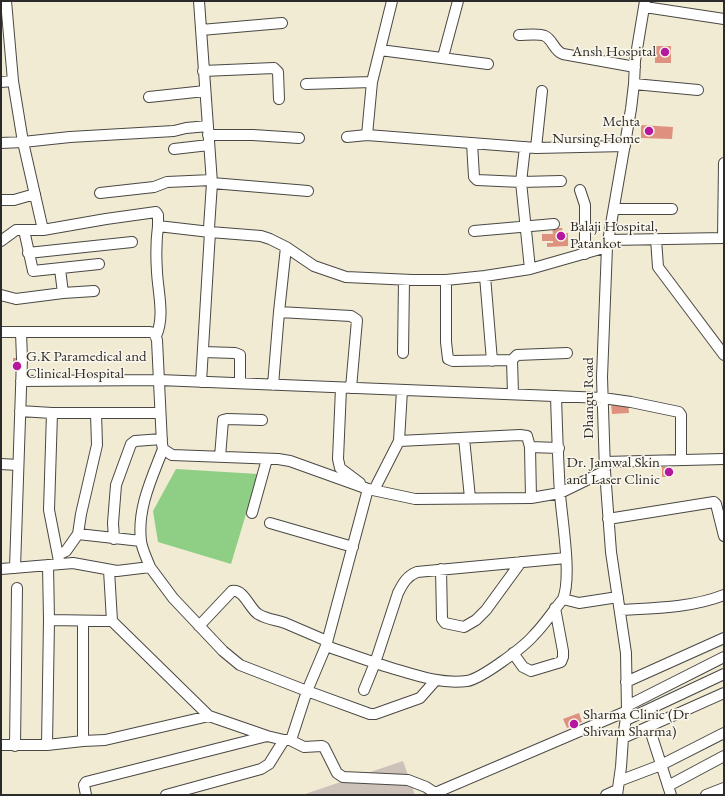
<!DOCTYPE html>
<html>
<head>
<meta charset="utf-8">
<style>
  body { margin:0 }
  #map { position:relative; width:725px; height:796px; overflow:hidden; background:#f2ebd3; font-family:"EB Garamond",serif }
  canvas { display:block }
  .frame { position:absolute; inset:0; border:2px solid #2b2b2b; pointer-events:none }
</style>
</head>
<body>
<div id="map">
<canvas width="725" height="796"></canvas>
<div class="frame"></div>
</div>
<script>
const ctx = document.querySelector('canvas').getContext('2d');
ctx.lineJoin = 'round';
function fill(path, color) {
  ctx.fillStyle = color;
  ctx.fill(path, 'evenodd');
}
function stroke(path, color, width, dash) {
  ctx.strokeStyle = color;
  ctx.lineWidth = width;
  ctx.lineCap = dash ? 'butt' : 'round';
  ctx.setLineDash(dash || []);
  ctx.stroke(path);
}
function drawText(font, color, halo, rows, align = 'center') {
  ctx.font = font + ' "EB Garamond",serif';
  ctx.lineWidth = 3;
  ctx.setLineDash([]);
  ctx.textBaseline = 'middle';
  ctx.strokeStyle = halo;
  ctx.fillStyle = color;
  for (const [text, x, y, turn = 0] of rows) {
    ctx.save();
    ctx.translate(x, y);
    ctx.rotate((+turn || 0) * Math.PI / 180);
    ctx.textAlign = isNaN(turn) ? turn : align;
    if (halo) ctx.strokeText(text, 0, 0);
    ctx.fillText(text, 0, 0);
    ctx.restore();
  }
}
fill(new Path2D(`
  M403,761L415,795H302Z`), '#cdc2b9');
fill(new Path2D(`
  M176,469L258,474L231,564L158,542L153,511Z`), '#8fce85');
fill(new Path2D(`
  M655,46H671V63H655Z
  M641,125L673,127L672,139L641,138Z
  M552,228H562L563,233H568V246L547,247V243H553V241H542V234H553Z
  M13,358H21V370H13Z
  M628,402L629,413L612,414L611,403Z
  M662,467H671V477H662Z
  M579,713L582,722L567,728L563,719Z`), '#de917f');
const minor = new Path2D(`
  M6,1L13,81L23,142L43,230L106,219L156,212L158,215V226L210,232L201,382
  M199,1L212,183L209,228L210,232L261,236L270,239L286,247L314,266L346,277L412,280H446L485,276L530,269L607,247
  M645,7L724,19
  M201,30L282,23
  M519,35C526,35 539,33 545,36C553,40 554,51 563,54L635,67
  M380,50L488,64
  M443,57L458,1
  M203,71L274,68L278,72L279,99
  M1,82L13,81
  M306,84L372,82
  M634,84L698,90
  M149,97L205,91
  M208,135H253L299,138
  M367,135L372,82L392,1
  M347,137L367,135L536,148L625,146
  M1,143L23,142L70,137L174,131L186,128L208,126
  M472,143L474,177L477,180L521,182L561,181
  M525,147L521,182L530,269
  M536,148L542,91
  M174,149L209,145
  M212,183L308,191
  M580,190L585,205V254
  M100,193L154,187L167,182L212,180
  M1,200H14L35,194
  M614,209H672
  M24,230L33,271L99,264
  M474,231L554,224
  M723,238L724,163
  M656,239L658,267L724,355
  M609,240L724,238
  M1,241L16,230H43
  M28,253L132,242
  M60,269L63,293
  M485,276L492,361
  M446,280V342L448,359L453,361L512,360L513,394
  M1,295L16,299L63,293L94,291
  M279,312L351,316L357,320L351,388
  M1,332H150L154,333L157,340L162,444L163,449L172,455L278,459L290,461L368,489
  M156,336C165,317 158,292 157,272C156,257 156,241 158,226
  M203,352L235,353L240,355V383
  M403,353L404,280
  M512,360L517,355L567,353
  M21,381L159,380L603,398L631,402L679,412L681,415V460
  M273,385L279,312L286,247
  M341,388L338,459L340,468L360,483
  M402,390L399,441L520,435L527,436L530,447L531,498
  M20,411L52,413H160
  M52,413L49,510L59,561
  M464,438L470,498
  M530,447L559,448
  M220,457L223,420L227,419L262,420
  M604,462L724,459
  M1,464L18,465
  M374,490L399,441
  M252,513L267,459
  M608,519L714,502L716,504L724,536
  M270,523L353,547
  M78,534L141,541
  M114,539L113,523L116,485L131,444L135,441L162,439
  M58,555L66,551L78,534L81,514L97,445L96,413
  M150,567L173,598L223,651L240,665L307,691L370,714H375L420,698L435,681
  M15,568L22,359L21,332
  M1,569L73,563L117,571L150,567C147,559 142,549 141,541C137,508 152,478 163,449
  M441,569L442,619L445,623L464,627L476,620L486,610L521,562
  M109,570L112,621L209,716L267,736L284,740H290L292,737L307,691L326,646L368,489L415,499L531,498L560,493L605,471
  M563,599L579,603L618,597
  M620,610C654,608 691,608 724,595
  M49,620L112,621
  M199,626L232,591C244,589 249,608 258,614C266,619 276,620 285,623C299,629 313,635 327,641
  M326,646C350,654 374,663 398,670C421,677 443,684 467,681C481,679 524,647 534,635C545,624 553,611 563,599C572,577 562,520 560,494C558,461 557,429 556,396
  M513,653L523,667L531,671L561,662L563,657V651L555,608
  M626,682L724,638
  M364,690L375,663L398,593C403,583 407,576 417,572L566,558
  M627,706L724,657
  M626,720L724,674
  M649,727L671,795
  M623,738L724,693
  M290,740L304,747L322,746L324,747L337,773L343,777L408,780L426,787L435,793
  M83,741V621
  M1,745H47L83,741L105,740L209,716
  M47,745L49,620L48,565
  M15,746L17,588
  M619,781L661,765L724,733
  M668,786L724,756
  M86,795L84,785L86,782L267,736
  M166,795L261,769L269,764L284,740
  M434,795L435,793L627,711
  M606,795L617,790
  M617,795L621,767L623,738L627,711L626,653L611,552L605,471L602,377L607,247L631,109L634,84L635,61L645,1
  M706,795L724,788`);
stroke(minor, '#494844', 12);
stroke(minor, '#fff', 10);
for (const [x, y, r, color] of [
  [665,52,5,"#b5179e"],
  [649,131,5,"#b5179e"],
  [561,236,5,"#b5179e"],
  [17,366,5,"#b5179e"],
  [669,472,5,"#b5179e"],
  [574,724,5,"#b5179e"]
]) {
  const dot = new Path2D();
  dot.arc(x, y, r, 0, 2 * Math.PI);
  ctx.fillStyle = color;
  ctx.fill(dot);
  stroke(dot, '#fbf7ec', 1.5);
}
drawText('15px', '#2b2b2b', '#fbf7ec', [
  ["Ansh Hospital",656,52],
  ["Mehta",640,122],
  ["Nursing Home",640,139],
  ["Balaji Hospital,",570,227,"left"],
  ["Patankot",570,244,"left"],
  ["G.K Paramedical and",26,357,"left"],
  ["Clinical Hospital",26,374,"left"],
  ["Dr. Jamwal Skin",660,463],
  ["and Laser Clinic",660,480],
  ["Sharma Clinic (Dr",583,715,"left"],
  ["Shivam Sharma)",583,732,"left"]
], 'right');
drawText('15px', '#2b2b2b', '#fbf7ec', [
  ["Dhangu Road",589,398,-90]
]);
</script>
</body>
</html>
